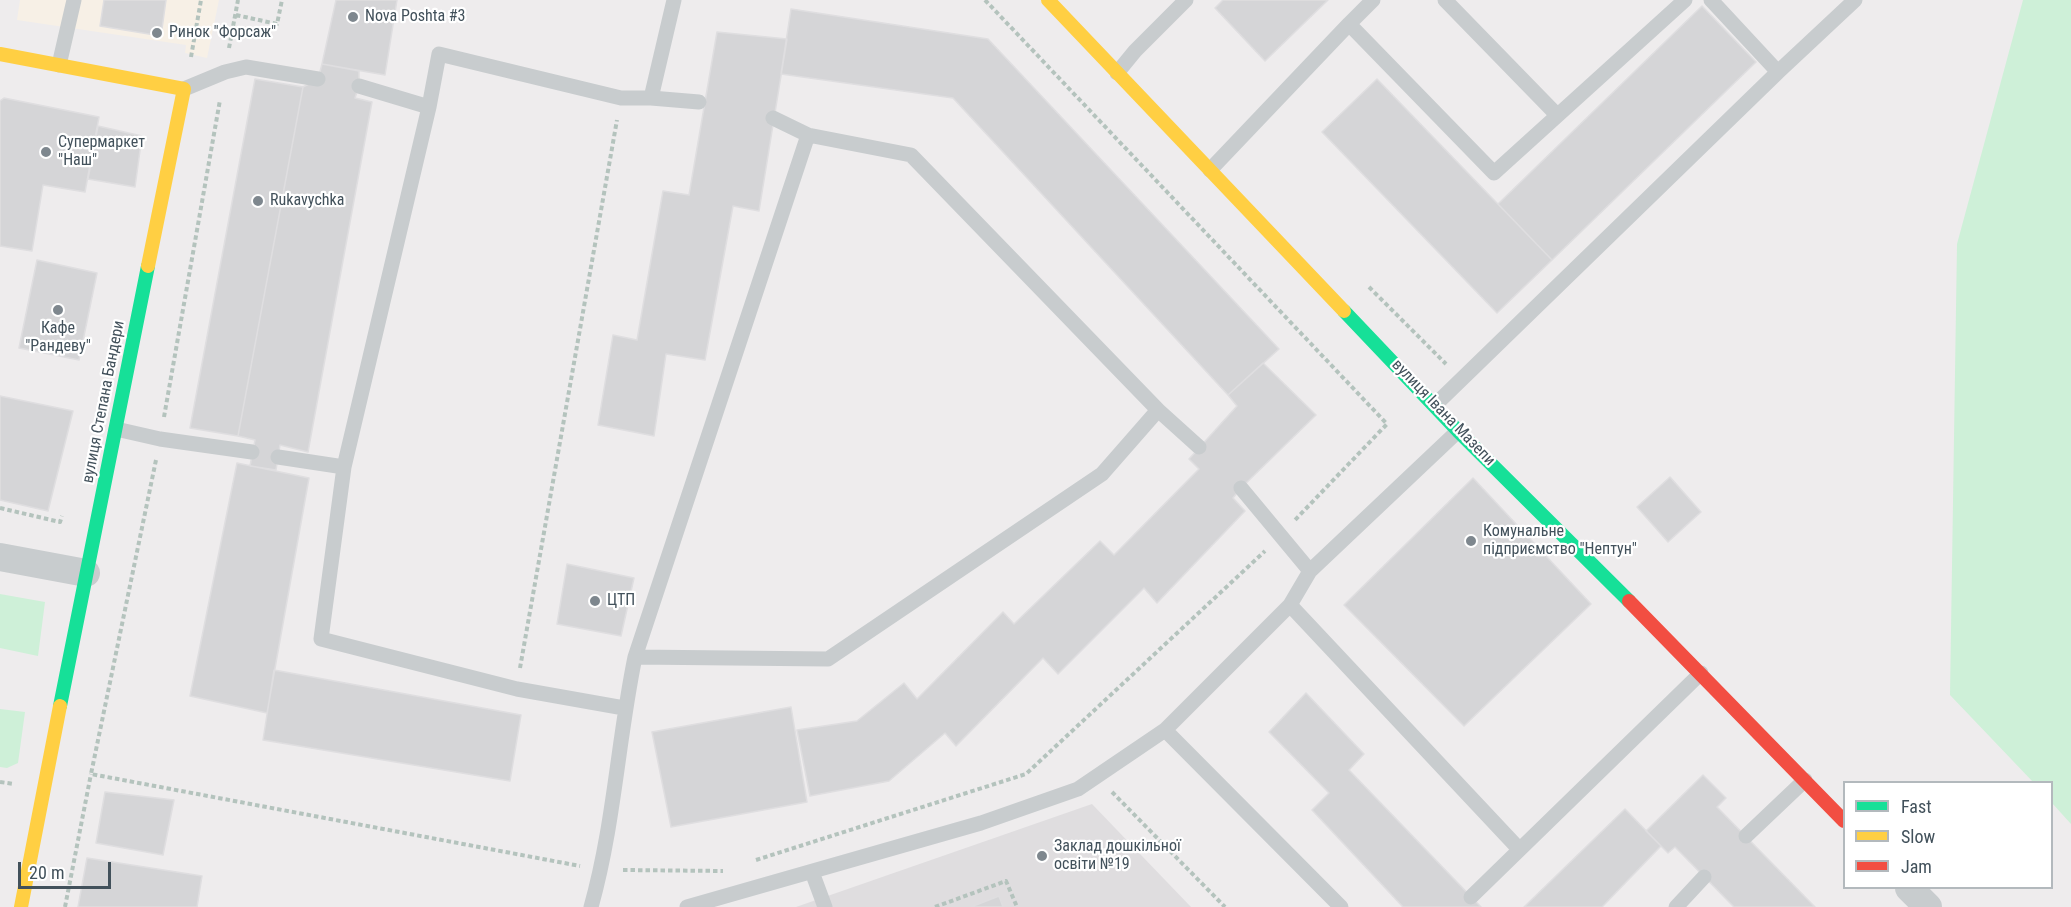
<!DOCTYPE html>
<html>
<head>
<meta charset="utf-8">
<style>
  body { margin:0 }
  #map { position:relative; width:2071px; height:907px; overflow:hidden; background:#eeeced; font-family:"Roboto Condensed",sans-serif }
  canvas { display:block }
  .legend { position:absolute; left:1843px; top:781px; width:210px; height:108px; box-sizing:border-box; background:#fff; border:2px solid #b3b9bd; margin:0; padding:8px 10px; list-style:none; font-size:18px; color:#42515b }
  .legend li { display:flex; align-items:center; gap:12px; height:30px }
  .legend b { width:30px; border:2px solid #b3b9bd }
  .scale { position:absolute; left:18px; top:862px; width:93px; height:27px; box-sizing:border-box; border:3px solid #42515b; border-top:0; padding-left:8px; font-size:18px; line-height:21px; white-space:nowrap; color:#42515b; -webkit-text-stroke:4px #fff; paint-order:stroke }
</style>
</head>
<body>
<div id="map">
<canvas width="2071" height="907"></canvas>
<ul class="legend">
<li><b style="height:8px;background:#16e098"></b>Fast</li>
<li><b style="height:8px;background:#ffcf43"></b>Slow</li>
<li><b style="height:8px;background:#f24e42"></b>Jam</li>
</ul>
<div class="scale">20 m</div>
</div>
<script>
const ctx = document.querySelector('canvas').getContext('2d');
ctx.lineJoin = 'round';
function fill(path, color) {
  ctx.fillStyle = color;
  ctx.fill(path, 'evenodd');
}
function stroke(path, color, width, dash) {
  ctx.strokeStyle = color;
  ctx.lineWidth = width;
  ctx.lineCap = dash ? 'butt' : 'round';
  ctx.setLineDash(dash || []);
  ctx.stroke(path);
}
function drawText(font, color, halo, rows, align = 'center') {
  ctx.font = font + ' "Roboto Condensed",sans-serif';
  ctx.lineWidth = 4.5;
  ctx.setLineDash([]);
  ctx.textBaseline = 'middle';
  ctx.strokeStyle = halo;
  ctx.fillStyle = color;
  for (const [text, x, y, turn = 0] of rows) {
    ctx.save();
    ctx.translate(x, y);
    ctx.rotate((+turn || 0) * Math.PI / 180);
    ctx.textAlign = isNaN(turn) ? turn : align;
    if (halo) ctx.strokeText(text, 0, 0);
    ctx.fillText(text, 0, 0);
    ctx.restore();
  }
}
fill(new Path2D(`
  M20,0H219L207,58L185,53L186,45L17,20Z`), '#f7f0e6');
fill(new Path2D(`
  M1092,804L1191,907H796Z`), '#dfdddf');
fill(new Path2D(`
  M2023,0H2071V824L2052,803V782H2033L1950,695L1957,244Z
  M0,594L45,602L38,656L0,648Z
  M0,709L25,712L18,763L7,768L0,767Z`), '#cef0d8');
const building = new Path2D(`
  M104,0H166L161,36L100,26Z
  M336,0H397L385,75L322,64Z
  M1223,0H1328L1265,61L1215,8Z
  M1702,6L1756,62L1552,260L1498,204Z
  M791,9L988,39L1279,349L1228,395L953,98L781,74Z
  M717,32L787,39L759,211L733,206L705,360L666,354L654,436L598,425L613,335L637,340L663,191L689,195Z
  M322,64L359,71V86L355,98L372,102L308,452L280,445L276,470L250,466L255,440L238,436L303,87L318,79Z
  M255,79L303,87L238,436L190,428Z
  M1377,79L1552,260L1497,313L1322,132Z
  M4,98L99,117L85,192L43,185L32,251L0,246V101Z
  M98,126L142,136L135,187L88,179Z
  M37,260L97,273L79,360L19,348Z
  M1263,363L1316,415L1241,488L1233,498L1245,511L1157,603L1144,588L1058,674L1043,658L956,746L945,733L889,781L810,796L797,730L857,721L904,683L917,699L1003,612L1014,624L1100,541L1114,555L1199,469L1189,459L1237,406L1228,395Z
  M0,396L73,411L48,511L0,500Z
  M237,463L309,478L267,713L190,696Z
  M1670,477L1701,512L1668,542L1637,507Z
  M1473,478L1591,604L1464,726L1344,605Z
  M567,564L634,578L621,636L557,624Z
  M274,670L521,715L510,781L263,740Z
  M1306,693L1364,754L1349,770L1481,907H1403L1312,810L1329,793L1269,732Z
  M791,707L807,802L671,827L652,732Z
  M1703,775L1726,798L1717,807L1815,907H1734L1675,847L1668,853L1646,831Z
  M105,792L174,800L163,855L96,843Z
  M1625,809L1661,846L1602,907H1524Z
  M87,858L202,876L197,907H78Z
  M999,896L1003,907H971Z`);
fill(building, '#d5d5d7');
stroke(building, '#dfdee0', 1.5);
stroke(new Path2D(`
  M985,0L1387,424L1295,520
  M236,15L277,24L282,0
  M229,48L238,0
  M191,57L201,0
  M1369,287L1446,364
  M164,417L220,100
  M156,460L91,774L580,866
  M0,508L60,522L62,516
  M520,668L617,120
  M0,782L14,784
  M1112,792L1225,907
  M756,860L1026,774L1265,551
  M623,870L723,871
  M65,907L91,774
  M935,907L1006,881L1017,907`), '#b4c3bd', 4, [4.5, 3]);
stroke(new Path2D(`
  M1445,0L1557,115
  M1349,24L1373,0
  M59,65L74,0
  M1778,72L1855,0
  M1117,73L1135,51L1186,0
  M359,86L429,107
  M184,89L225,72L246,67L318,79
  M651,98L699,102
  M1210,170L1349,24L1494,173L1685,0
  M1435,405L1778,72L1711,0
  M1158,410L1199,447
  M116,429L160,439L252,452
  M278,457L344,467
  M1241,488L1310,571
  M1290,605L1519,849
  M635,657L808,135
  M624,708L517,689L321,639L344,467L429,107L439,54L621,98H651L674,0
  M1746,836L1805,780
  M812,872L825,907
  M1471,897L1701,673
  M591,907C614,826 618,739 635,657L828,659L1102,474L1158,410L911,155L808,135L773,118
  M687,907L981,823L1078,789L1165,730
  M1341,907L1165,730L1290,605L1310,571L1458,431
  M1676,907L1704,877`), '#c8ccce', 15);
stroke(new Path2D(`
  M0,557L86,573
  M1909,888L1928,907`), '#c8ccce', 28);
stroke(new Path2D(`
  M1344,311L1458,431L1629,601
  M60,706L148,266`), '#16e098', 14);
stroke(new Path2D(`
  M1048,0L1344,311
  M0,54L184,89L148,266
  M21,907L60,706`), '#ffcf43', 14);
stroke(new Path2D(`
  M1629,601L1844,821`), '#f24e42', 14);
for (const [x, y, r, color] of [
  [353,17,6,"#7e878e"],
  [157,33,6,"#7e878e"],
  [46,152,6,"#7e878e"],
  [258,201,6,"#7e878e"],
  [58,310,6,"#7e878e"],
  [1471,541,6,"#7e878e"],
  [595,601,6,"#7e878e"],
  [1042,856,6,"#7e878e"]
]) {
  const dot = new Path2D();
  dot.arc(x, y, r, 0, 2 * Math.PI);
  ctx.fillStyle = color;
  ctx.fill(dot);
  stroke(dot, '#fff', 2);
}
drawText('16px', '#42515b', '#fff', [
  ["Nova Poshta #3",365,17],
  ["Ринок \"Форсаж\"",169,33],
  ["Супермаркет",58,143],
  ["\"Наш\"",58,161],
  ["Rukavychka",270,201],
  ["Кафе",58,329,"center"],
  ["\"Рандеву\"",58,347,"center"],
  ["Комунальне",1483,532],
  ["підприємство \"Нептун\"",1483,550],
  ["ЦТП",607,601],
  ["Заклад дошкільної",1054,847],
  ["освіти №19",1054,865]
], 'left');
drawText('16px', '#42515b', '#fff', [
  ["вулиця Степана Бандери",104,402,-79],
  ["вулиця Івана Мазепи",1443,413,46]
]);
</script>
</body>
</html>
